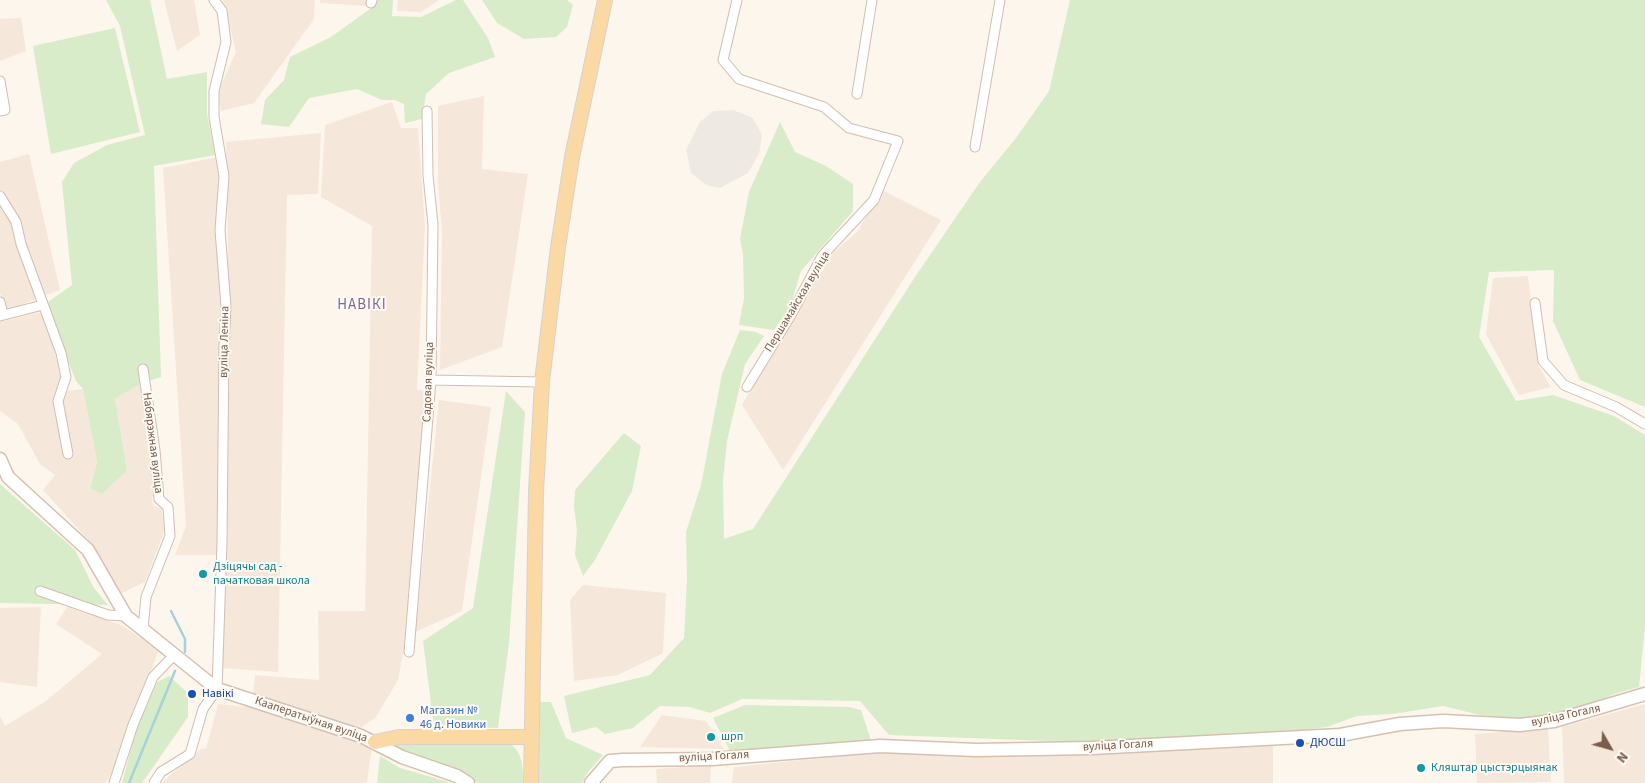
<!DOCTYPE html>
<html>
<head>
<meta charset="utf-8">
<style>
  body { margin:0 }
  #map { position:relative; width:1645px; height:783px; overflow:hidden; background:#fdf6ec; font-family:"Source Sans 3",sans-serif }
  canvas { display:block }
  .north { position:absolute; left:1585px; top:723px; width:50px; height:50px; -webkit-text-stroke:4px #fffaf3; paint-order:stroke; rotate:128deg; font-size:14px; font-weight:700; line-height:20px; text-align:center; color:#7a5c4d }
  .north::after { content:''; display:block; margin:auto; width:18px; height:22px; background:#7a5c4d; clip-path:polygon(50% 0,100% 100%,50% 72%,0 100%) }
</style>
</head>
<body>
<div id="map">
<canvas width="1645" height="783"></canvas>
<div class="north">N</div>
</div>
<script>
const ctx = document.querySelector('canvas').getContext('2d');
ctx.lineJoin = 'round';
function fill(path, color) {
  ctx.fillStyle = color;
  ctx.fill(path, 'evenodd');
}
function stroke(path, color, width, dash) {
  ctx.strokeStyle = color;
  ctx.lineWidth = width;
  ctx.lineCap = dash ? 'butt' : 'round';
  ctx.setLineDash(dash || []);
  ctx.stroke(path);
}
function drawText(font, color, halo, rows, align = 'center') {
  ctx.font = font + ' "Source Sans 3",sans-serif';
  ctx.lineWidth = 4;
  ctx.setLineDash([]);
  ctx.textBaseline = 'middle';
  ctx.strokeStyle = halo;
  ctx.fillStyle = color;
  for (const [text, x, y, turn = 0] of rows) {
    ctx.save();
    ctx.translate(x, y);
    ctx.rotate((+turn || 0) * Math.PI / 180);
    ctx.textAlign = isNaN(turn) ? turn : align;
    if (halo) ctx.strokeText(text, 0, 0);
    ctx.fillText(text, 0, 0);
    ctx.restore();
  }
}
fill(new Path2D(`
  M164,0H194L200,35L177,51Z
  M222,0H315L314,19L254,103L221,111L218,92L236,52L226,9Z
  M320,0H369L368,6L320,3Z
  M398,0H439L421,12L397,11Z
  M21,18L26,51L0,61V19Z
  M484,96L482,169L528,174L502,347L440,370L442,232L438,183V106Z
  M392,102L401,128H418L425,226L417,390L426,391L404,649L398,680L376,717L361,728L253,695L255,675L319,680L318,611H365L372,226L321,197L325,125Z
  M321,133L318,194L287,195L278,672L221,668L228,243L226,142Z
  M29,154L60,290L7,310L0,293V162Z
  M218,157L221,178L222,307L217,555H175L186,526L163,168Z
  M882,190L941,220L783,470L742,405L828,257L857,232Z
  M1528,276L1538,365L1551,387L1519,395L1486,334L1493,278Z
  M42,312L62,376L58,392L83,389L97,462L90,487L127,470L115,399L140,384L155,497H152L153,506L162,508L164,532L145,582L118,595L90,542L43,490L55,475L40,464L18,424L0,411V322Z
  M439,400L491,407L462,611L415,632Z
  M583,585L666,593L663,653L618,675L574,681L570,600Z
  M41,607L37,687L0,682V608Z
  M67,607L119,624L159,649L118,762L106,783H0V716L5,726L46,701L102,654L56,624Z
  M218,704L249,707L372,745L367,783H161L202,748L206,749Z
  M1645,704V783H1564L1562,727Z
  M662,715L706,721L724,749L640,747Z
  M1548,728L1551,782L1477,783L1475,734Z
  M1273,745V783H732L734,767L881,752L1006,753Z
  M711,765L710,783H657L656,769Z`), '#f5e8da');
fill(new Path2D(`
  M733,110L753,118L762,135L759,154L748,173L720,188L706,185L691,173L686,150L700,122L713,111Z`), '#efe9e4');
fill(new Path2D(`
  M106,0H150L167,79L207,72V114L215,155L154,166L161,377L140,384L115,399L127,470L102,494L90,488L97,462L83,389L76,381L45,304L72,285L62,182L74,163L107,145L145,135L120,26Z
  M375,0H393L392,16L421,17L456,0H463L488,38L495,57L449,73L426,94L422,119L405,123L404,104L395,100H382L357,89L309,98L289,127L261,124L265,100L284,80L290,57L331,37L374,6Z
  M482,0H567L573,5L567,27L556,37L524,39L497,23Z
  M1070,0H1645V407L1580,380L1553,321L1554,270L1489,272L1479,337L1516,401L1553,395L1614,416L1645,435V626L1639,687L1614,694L1578,711L1518,719L1480,715L1443,706L1393,714L1357,716L1327,727L1278,733L1075,742L889,735L860,701L742,699L710,713L690,707L660,706L633,728L605,734L596,727L572,733L564,696L650,675L684,638L687,579L686,532L701,485L722,374L740,330L756,332L764,336L745,364L727,441L723,481L724,539L753,529L915,277L980,182L1016,138L1049,91Z
  M115,28L140,132L51,154L33,46Z
  M780,122L795,152L826,166L853,184V211L801,271L790,307L774,330L739,325L744,298L743,254L740,239L749,192Z
  M506,391L525,412L509,643L498,728L434,726L423,641L473,608Z
  M624,433L641,446L632,491L595,560L583,576L575,555L577,530L574,507L575,490Z
  M0,484L75,550L94,588L108,605L0,603Z
  M169,676L188,693V717L142,783H122L136,729L157,682Z
  M540,702H551L566,738L603,755L588,772L582,783H538Z
  M745,705L849,707L861,710L871,740L730,751L713,718Z
  M507,741C523,752 523,765 523,783H477L460,771L400,753L395,748L397,743Z
  M380,756L400,768L452,783H377Z`), '#d8ecc9');
stroke(new Path2D(`
  M171,611L185,639V652
  M129,783L175,671`), '#a5d3da', 2.5);
const street = new Path2D(`
  M737,0L723,60L739,79L824,107L849,128L898,141L874,200L822,256L791,315L747,387
  M371,3L372,0
  M0,81L5,110L0,111
  M857,94L872,0
  M975,147L1000,0
  M0,196L16,222L21,244L61,353L66,377L58,401L68,454
  M0,302L3,315
  M1535,303L1543,361L1564,385L1616,407L1645,424
  M0,316L43,305
  M143,369L155,450L159,499L168,507L170,536L146,597L143,629
  M431,380L542,382
  M40,591L108,615L126,616
  M409,652L431,380L433,225L428,175L427,111
  M114,783L133,725L153,677L175,654
  M154,783L161,772L190,754L203,709L217,689L222,543L224,345L226,307L220,230L224,176L214,117V91L226,42L222,11L214,0`);
const secondary = new Path2D(`
  M0,459L8,477L88,550L126,616L217,689L361,736L402,757L457,776L468,783
  M591,783L610,761L623,760L712,759L880,746L976,750L1092,748L1340,735L1400,724L1443,721L1520,725L1554,721L1645,694`);
const primary = new Path2D(`
  M375,742L399,737H532
  M531,783L536,492L542,382L558,247L572,157L605,0`);
stroke(street, '#d1beb0', 11);
stroke(secondary, '#d6c0b0', 15);
stroke(primary, '#dad1cd', 16);
stroke(street, '#fff', 9);
stroke(secondary, '#fff', 12);
stroke(primary, '#fbd9a5', 14);
for (const [x, y, r, color] of [
  [203,574,5,"#0f9aa8"],
  [192,694,5,"#1a4fb4"],
  [410,718,5,"#3f7fe0"],
  [711,737,5,"#0f9aa8"],
  [1300,743,5,"#1a4fb4"],
  [1421,768,5,"#0f9aa8"]
]) {
  const dot = new Path2D();
  dot.arc(x, y, r, 0, 2 * Math.PI);
  ctx.fillStyle = color;
  ctx.fill(dot);
  stroke(dot, '#fffaf3', 2);
}
drawText('12px', '#7a5c4d', '#fffaf3', [
  ["Першамайская вуліца",798,302,-59],
  ["вуліца Леніна",225,342,-89],
  ["Садовая вуліца",429,382,-88],
  ["Набярэжная вуліца",152,443,83],
  ["вуліца Гогаля",1566,716,-12],
  ["Кааператыўная вуліца",311,720,19],
  ["вуліца Гогаля",1118,746,-3],
  ["вуліца Гогаля",714,757,-3]
]);
drawText('12px', '#0d838f', '#fffaf3', [
  ["Дзіцячы сад -",213,567],
  ["пачатковая школа",213,581],
  ["шрп",721,737],
  ["Кляштар цыстэрцыянак",1431,768]
], 'left');
drawText('12px', '#164399', '#fffaf3', [
  ["Навікі",202,694],
  ["ДЮСШ",1310,743]
], 'left');
drawText('12px', '#366cbe', '#fffaf3', [
  ["Магазин №",420,711],
  ["46 д. Новики",420,725]
], 'left');
ctx.letterSpacing = '1px';
drawText('15px', '#846695', '#fffaf3', [
  ["НАВІКІ",362,306]
]);
ctx.letterSpacing = '0px';
</script>
</body>
</html>
